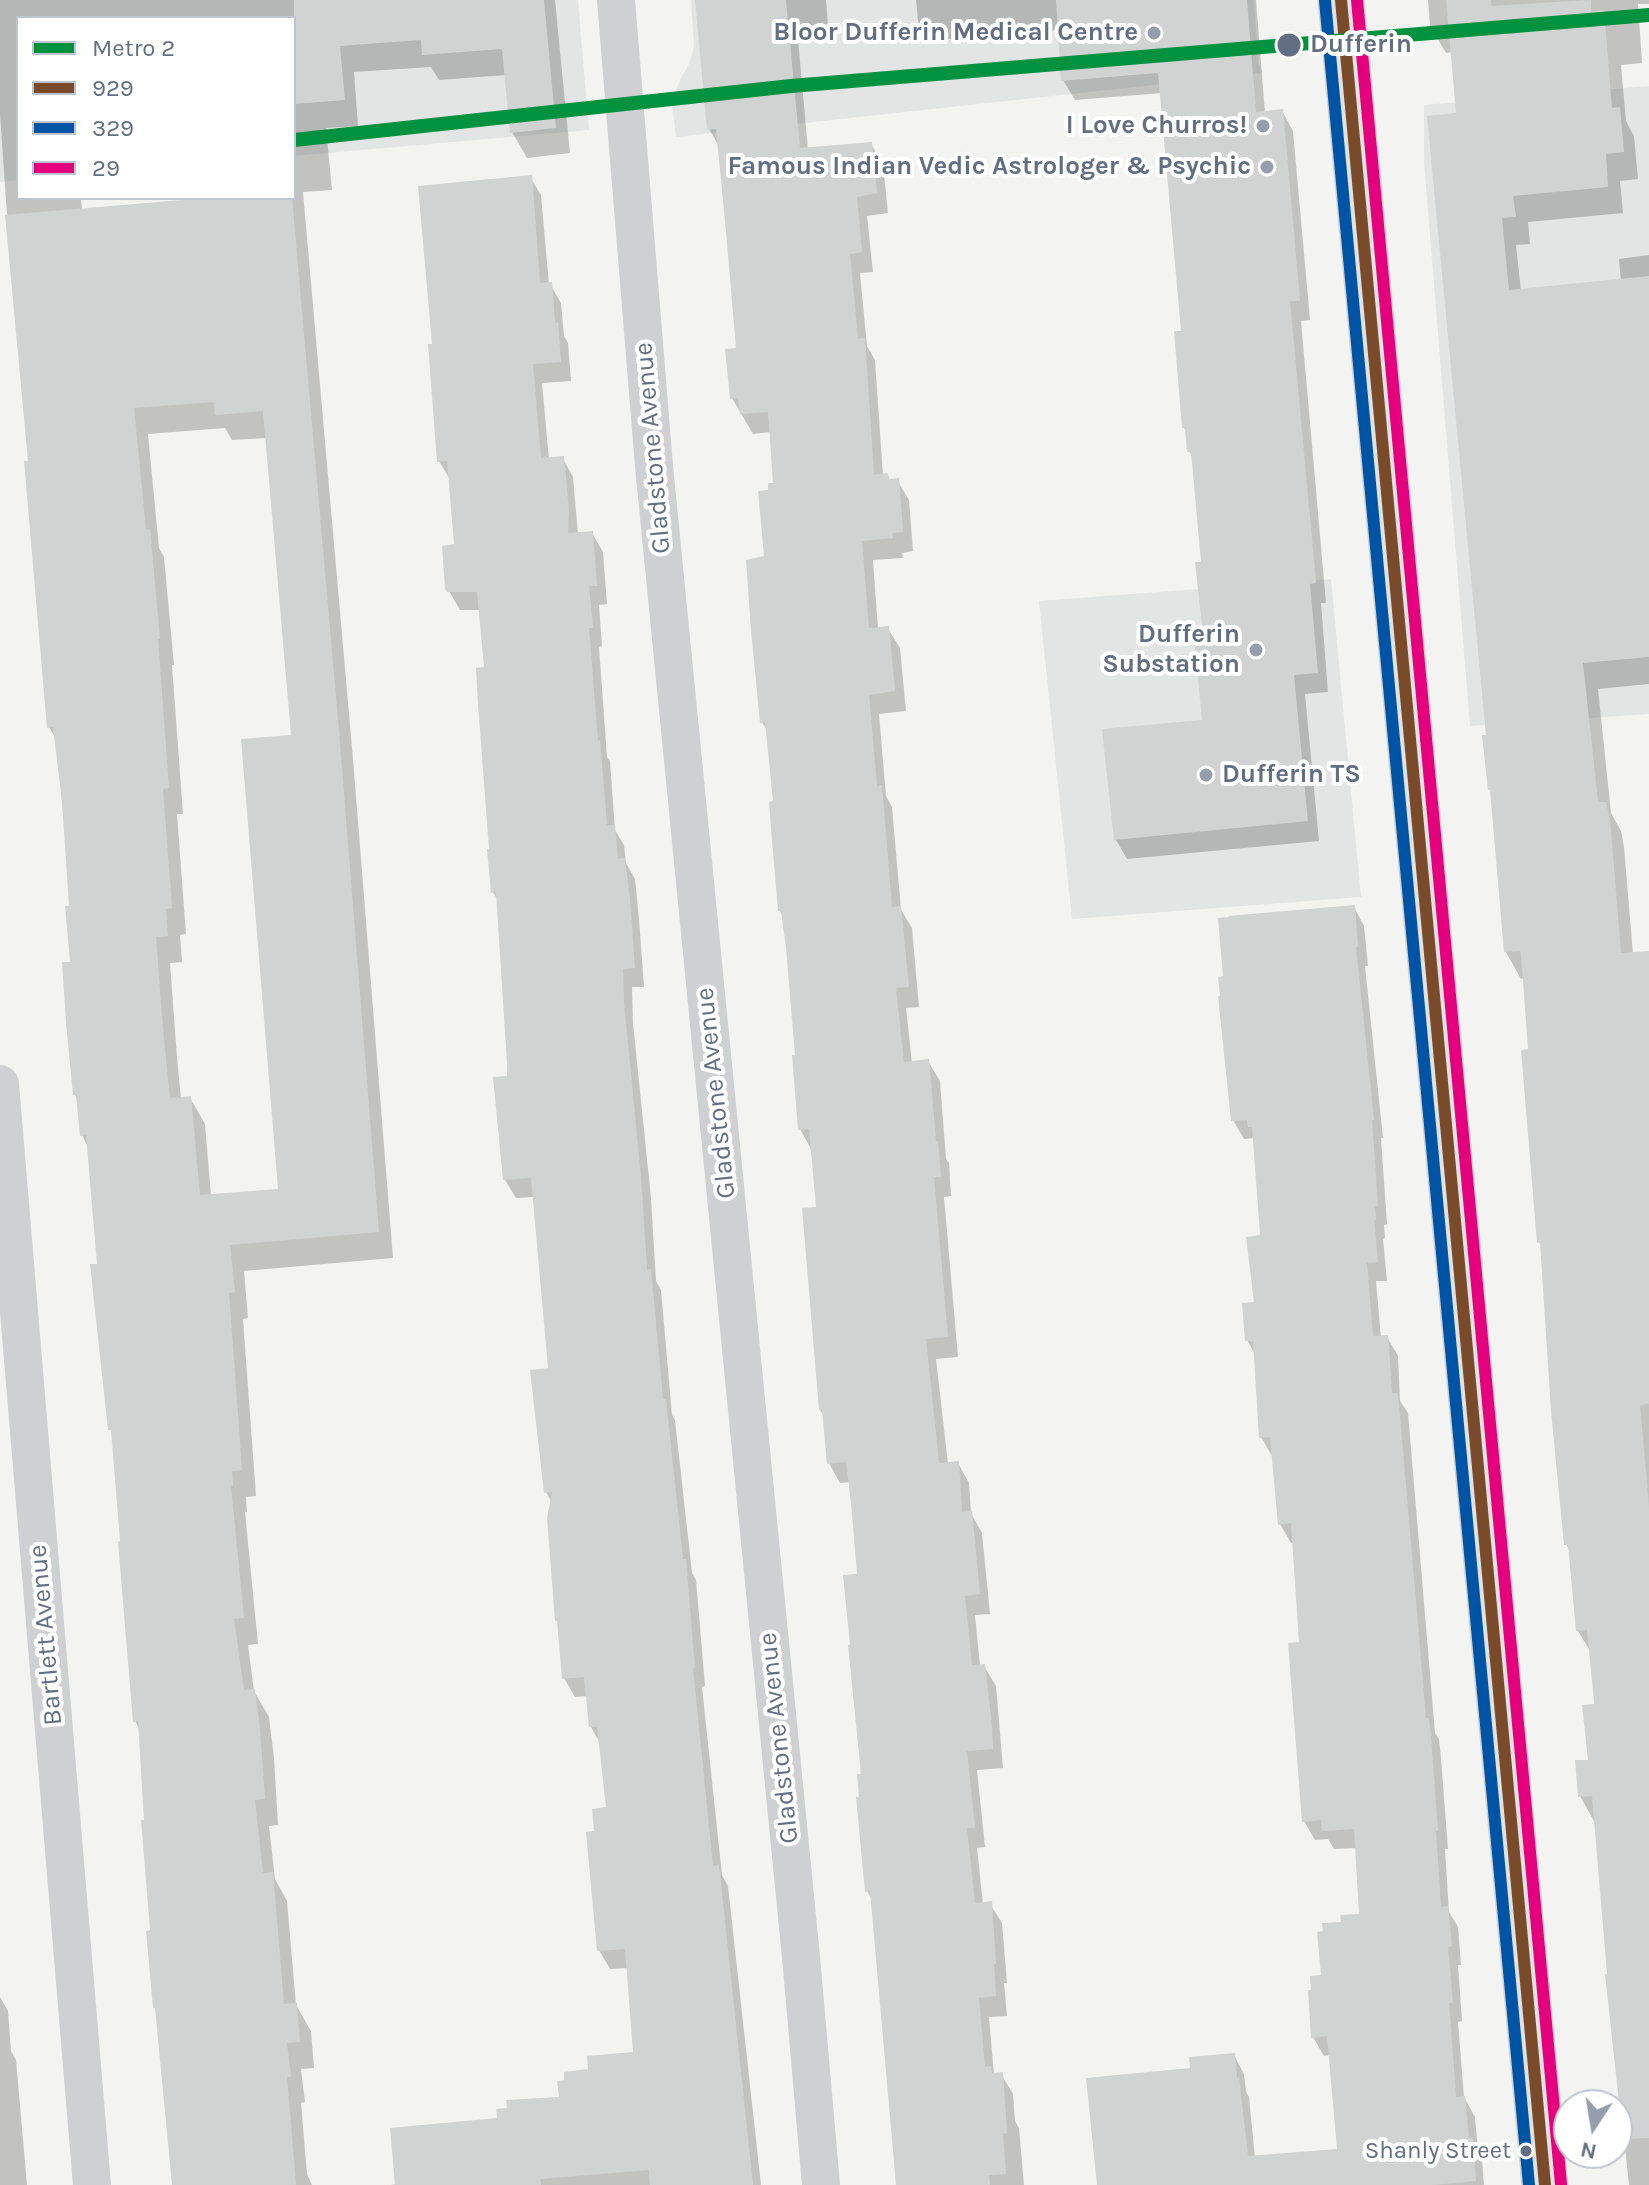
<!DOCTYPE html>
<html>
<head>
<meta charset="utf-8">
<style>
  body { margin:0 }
  #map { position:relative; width:1649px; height:2185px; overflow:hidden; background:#f3f4f1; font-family:Karla,sans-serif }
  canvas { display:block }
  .legend { position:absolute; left:16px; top:16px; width:280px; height:184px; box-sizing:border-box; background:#fff; border:2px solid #c0c5cd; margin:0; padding:10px 14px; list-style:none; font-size:24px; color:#626f83 }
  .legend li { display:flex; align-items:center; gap:16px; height:40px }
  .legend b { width:40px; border:2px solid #c0c5cd }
  .north { position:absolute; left:1553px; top:2089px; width:80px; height:80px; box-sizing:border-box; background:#fff; border:2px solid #c0c5cd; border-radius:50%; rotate:192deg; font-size:22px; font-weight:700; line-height:32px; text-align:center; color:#626f83 }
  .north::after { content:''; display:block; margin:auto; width:28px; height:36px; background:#959eaa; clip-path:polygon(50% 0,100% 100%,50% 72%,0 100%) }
</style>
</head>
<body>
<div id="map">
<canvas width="1649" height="2185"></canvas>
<ul class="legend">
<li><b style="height:10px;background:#00923f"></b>Metro 2</li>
<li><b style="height:10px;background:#7a4b2a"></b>929</li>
<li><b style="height:10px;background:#0054a6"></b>329</li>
<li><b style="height:10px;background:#e5007d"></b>29</li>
</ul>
<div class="north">N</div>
</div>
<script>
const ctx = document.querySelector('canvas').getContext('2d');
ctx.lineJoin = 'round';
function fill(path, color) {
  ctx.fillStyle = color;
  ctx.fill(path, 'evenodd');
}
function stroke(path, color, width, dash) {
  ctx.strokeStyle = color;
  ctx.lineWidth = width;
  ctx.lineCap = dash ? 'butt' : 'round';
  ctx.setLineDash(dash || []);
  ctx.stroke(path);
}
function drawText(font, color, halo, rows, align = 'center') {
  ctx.font = font + ' Karla,sans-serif';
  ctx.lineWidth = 8;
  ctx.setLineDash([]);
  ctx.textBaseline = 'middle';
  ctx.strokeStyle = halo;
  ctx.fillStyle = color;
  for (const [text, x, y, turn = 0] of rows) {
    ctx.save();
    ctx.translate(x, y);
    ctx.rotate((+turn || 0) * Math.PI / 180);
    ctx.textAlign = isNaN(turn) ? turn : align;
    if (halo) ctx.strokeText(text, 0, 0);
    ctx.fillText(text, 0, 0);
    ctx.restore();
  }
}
fill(new Path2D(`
  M0,0H578L589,130L294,156V18H18V180L0,182Z
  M691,0H1254L1258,62L1263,73L676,137L672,102L680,80L689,64L694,46Z
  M1649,86V714L1470,726L1424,162V105Z
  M1331,579L1361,897L1072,919L1039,601Z`), '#e3e4e4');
fill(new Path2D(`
  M0,0H555L570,153L527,158L512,132L506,75L439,80L431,67L354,72L358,126L326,128L332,190L303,192L353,759L393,1258L244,1271L248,1318L243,1319L256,1496L246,1497L247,1512H245L258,1644L248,1645L254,1691L269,1717L274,1758L278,1825L269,1826L275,1879L287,1901L296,2005L311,2031L314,2068L301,2069L305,2102L301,2103L307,2174L312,2185H174L152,1932L140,1730L135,1721L113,1434L110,1429L89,1149L82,1135L79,1101L75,1095L71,908L57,741L49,727L30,463L7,215L0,114ZM18,18H294V198H195V201L82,210L81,198H18ZM225,428L232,440L267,438L293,737L280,1191L211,1196L205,1124L190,1098L181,1099L177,1057L170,963L182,962L180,935L186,934L177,814H183L172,665H174L164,557L159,548L148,434Z
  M697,0H826L829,37L798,39L808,150L871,144L883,164L888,213L867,216L873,272L860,273L867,346L875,360L883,476L890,481L897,480L909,500L913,551L902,553L903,558L873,560L878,629H888L900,648L906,711L879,714L886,796L892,807L901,910L912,928L919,1007L906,1008L912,1063L928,1061L940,1081L946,1159L949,1163L951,1196L944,1197L958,1357L936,1359L948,1464L958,1463L969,1483L971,1513L982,1533L990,1614L975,1615L980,1666H984L996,1686L1003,1768L977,1770L985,1847L977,1848L983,1904H990L1002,1923L1007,1983H1004L1007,2016L989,2017L994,2075L1001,2074L1013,2094L1015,2121L1019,2128L1024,2185H898L873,1901L867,1891L859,1576L851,1482L840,1483L829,1463L824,1416L820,1410L818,1209L811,1149L800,1129L798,1057L784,917L780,911L775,803L768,732L762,722L766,558L770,491L775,485L771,432L753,434L732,398L738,350L720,148L709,129Z
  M916,0H1256L1265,113L1282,111L1293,131L1310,320L1301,321L1326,603H1321L1328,692L1305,694L1319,841L1127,859L1116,840L1204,721L1203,564L1194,459L1189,451L1188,434L1184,428L1183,332L1162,93L1075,100L1063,80L1060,30L929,41L918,21Z
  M1428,0H1649V4H1638L1642,63L1621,65L1626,121L1634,136L1638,179L1620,181L1623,213L1528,222L1530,244L1516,245L1521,291L1621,281L1619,259L1649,255V684L1598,689L1611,813L1621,831L1624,847L1633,954L1649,953V2185H1629L1607,1976H1609L1595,1823L1580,1796L1590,1761L1596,1706L1592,1654L1578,1631L1571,1553L1566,1544L1542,1247L1539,1242L1525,978L1521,979L1506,952L1489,737L1458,115L1453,52L1446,53L1430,26Z
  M530,177L541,195L549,285L550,284L561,303L564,336L568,343L571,381L542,383L549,460L563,459L573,477L578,534L592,533L603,552L607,604L599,605L602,646L599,647L607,757L610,761L615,830L624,845L626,863L635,879L639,919L644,987H632L633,1023L651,1198L656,1281L661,1290L672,1415L675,1420L692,1573L696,1580L705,1686L702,1687L722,1875L728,1886L761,2185H391L397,2184L499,2120L561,2099L591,2071L636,2054L628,1968L610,1969L599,1950L596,1833L608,1809L601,1745L591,1727L588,1696L575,1697L564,1678L552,1503L546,1492L550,1370L534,1197L516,1198L505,1180L510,1078L499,902L493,892L486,669L481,610H460L449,591L457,546L451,481L439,461L434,345Z
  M1354,907L1364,926L1368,966H1365L1383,1138H1381L1387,1224L1384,1225L1385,1238L1383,1239L1387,1281H1376L1381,1338L1387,1337L1398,1356L1400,1401L1408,1413L1435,1733L1439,1739L1441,1758L1448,1849H1445L1449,1912L1458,1927L1461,1965H1458L1462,2021L1458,2022L1464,2097L1475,2117L1478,2152L1482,2159L1484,2185H1099L1192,2070L1234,2055L1244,2074L1246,2092L1249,2097L1255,2158L1339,2151L1330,2055L1324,2056L1313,2037L1323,1977L1343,1924L1361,1916L1357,1848L1334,1849L1328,1839L1315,1840L1304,1821L1301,1644L1294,1542L1291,1543L1280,1524L1272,1456L1261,1437L1256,1356L1247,1340L1256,1304L1262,1237L1255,1138L1244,1139L1233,1120Z
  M0,1997L8,2011L11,2051L16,2060L27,2185H0Z`), '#0003');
fill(new Path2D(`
  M294,0H544L556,128L510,133L502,49L422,55L421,40L340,46L345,100L294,104Z
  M695,0H786L800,148L872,142L877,193L857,197L862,252L850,254L858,339L865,338L874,475L888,473L889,479L899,478L903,532L892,533L893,538L862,541L869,628L889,626L895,691L869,695L877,786L882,785L892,907L901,906L909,987L896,988L904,1062L929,1059L936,1141H938L941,1177H934L948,1337L926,1339L939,1463L959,1461L962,1512L972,1511L980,1594L965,1596L972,1665L985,1664L992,1727L993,1749L967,1751L975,1828H967L975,1903L992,1901L996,1964H994L996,1996L979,1998L985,2067L991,2066L992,2073L1003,2072L1007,2133L1003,2134L1006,2174L989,2175L990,2185H896L870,1891L865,1892L856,1797H859L857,1774H861L848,1645H850L843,1575L857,1574L851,1503L846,1462L827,1464L822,1410H819L802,1208L816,1207L809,1129L798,1130L792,1055H795L786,948L781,911H778L772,841L769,802L773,801L765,722L760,723L751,630L746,560L764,556L758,491L768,490V483H773L768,412L740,414L738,398L730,399L725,349L736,348L726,232L716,129L707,130Z
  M1056,0H1247L1256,112L1283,109L1300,301H1290L1316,583L1310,584L1318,673L1294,675L1308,821L1114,840L1102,729L1202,720L1193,627L1202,626L1195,562H1201L1191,452H1187L1185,428H1182L1174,331H1181L1158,73L1061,81Z
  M1446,0H1491V6L1591,0V11L1604,10L1612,108L1620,107L1624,152L1606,154L1608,187L1513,196L1516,217L1502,218L1509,290L1649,276V657L1583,663L1598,802H1606L1610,819L1621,953L1649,951V1404L1640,1405L1649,1506V2138L1623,2139L1605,1974H1607L1592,1796L1578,1797L1575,1760H1588L1582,1705L1594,1704V1701L1587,1630L1576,1631L1568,1545H1564L1551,1411L1540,1242L1537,1243L1521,1050L1528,1049L1521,953L1520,951L1504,952L1490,790H1488L1482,735H1486L1427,116L1456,113Z
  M532,175L540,283L552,282L555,323L558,322L561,362L533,364L541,458L564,456L569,511L568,533L593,531L597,586H589L593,628H589L598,741L600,740L607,825H615L618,859L625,858L630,899L635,968L623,969L624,1003L641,1177L647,1270L651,1269L663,1399H666L683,1559H686L695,1668H693L713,1866L719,1865L753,2185H650L649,2170L540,2179L541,2185H395L390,2128L497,2118L496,2109L507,2108L506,2100L559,2097L557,2081L564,2080V2072L588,2069L587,2056L633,2052L625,1949L597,1951L586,1832L594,1831L592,1809L606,1807L597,1727H589L584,1677L562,1679L557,1621H555L547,1518L552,1492L544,1493L530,1370L548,1368L531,1178L503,1180L493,1077L507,1076V1064L496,892L491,893L487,849H489L478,704L476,668L484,667L477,592H447L445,588L442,546L454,544L447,461L437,462L428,344H432L418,186Z
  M205,198H292L339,731L379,1232L230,1245L235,1292L229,1293L242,1470L232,1471L233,1486H231L244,1618L234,1619L244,1690L255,1689L260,1730L265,1799L255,1800L263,1873L273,1872L284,2004L297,2003L300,2042L287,2043L291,2077H287L296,2185H172L155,2008H153L146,1931L150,1930L141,1820H144L138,1721L133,1722L118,1542L120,1541L111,1430H108L90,1264H97L86,1135L80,1136L76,1095H73L66,1023L62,962H70L65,906H69L62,802L53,727L47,728L24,461H28L5,215ZM214,402L215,415L263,411L291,735L241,739L278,1189L200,1195L191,1096L170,1098L163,1030L156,937L168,936L166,909L172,908L163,789L169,788L158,639H160L150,529L146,530L134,408Z
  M1355,905L1358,947H1356L1374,1120H1372L1378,1206L1375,1207L1376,1220H1374L1378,1262L1367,1263L1373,1336L1388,1335L1392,1393H1398L1426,1718H1429L1431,1737L1438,1831H1436L1441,1907L1448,1906L1452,1946L1448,1947L1453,2003H1449L1456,2097L1465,2096L1469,2138H1473L1476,2181L1433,2185H1097L1086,2078L1190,2068L1189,2057L1235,2053L1237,2078L1239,2077L1248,2156L1337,2149L1327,2036L1311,2038L1308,1990H1311L1310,1976L1321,1975L1317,1932L1323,1931L1322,1923L1341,1922L1340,1915L1359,1914L1354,1829L1322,1831L1321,1820L1302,1822L1288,1643L1299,1642L1291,1523L1278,1525L1270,1437L1259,1438L1253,1341H1245L1242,1303L1254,1302L1246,1237L1260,1235L1252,1127H1248L1247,1120L1231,1121L1218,996H1220L1218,977L1223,976L1218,918L1229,917L1228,916Z`), '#d1d2d2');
const secondary = new Path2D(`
  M1341,0L1545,2185`);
stroke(secondary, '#d1d2d2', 47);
stroke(new Path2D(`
  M616,0L654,466L801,1957L821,2185
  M0,1084L92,2185`), '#cfd0d1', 38);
stroke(secondary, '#e1e2e3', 44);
stroke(new Path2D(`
  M1341,0L1545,2185`), '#7a4b2a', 12);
stroke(new Path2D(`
  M1325,1L1529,2185`), '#0054a6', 12);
stroke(new Path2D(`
  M1357,0L1561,2184`), '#e5007d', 12);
stroke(new Path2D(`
  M294,140L791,86L1649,15`), '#00923f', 14);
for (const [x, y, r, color] of [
  [1154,33,8,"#959eaa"],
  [1289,45,13,"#626f83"],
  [1263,126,8,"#959eaa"],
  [1267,167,8,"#959eaa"],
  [1256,650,8,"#959eaa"],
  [1206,775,8,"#959eaa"],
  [1526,2151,7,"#626f83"]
]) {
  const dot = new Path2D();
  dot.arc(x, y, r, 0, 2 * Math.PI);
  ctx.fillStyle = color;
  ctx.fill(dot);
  stroke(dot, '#fff', 3);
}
drawText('24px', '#626f83', '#fff', [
  ["Shanly Street",1511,2151]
], 'right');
drawText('bold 26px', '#626f83', '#fff', [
  ["Bloor Dufferin Medical Centre",1138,33],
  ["I Love Churros!",1247,126],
  ["Famous Indian Vedic Astrologer & Psychic",1251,167],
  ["Dufferin",1240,635],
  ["Substation",1240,665],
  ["Dufferin TS",1222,775,"left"]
], 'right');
drawText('bold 26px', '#626f83', '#fff', [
  ["Dufferin",1310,45]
], 'left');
drawText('26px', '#626f83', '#fff', [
  ["Gladstone Avenue",653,448,-95],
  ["Gladstone Avenue",716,1093,-96],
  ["Bartlett Avenue",46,1635,-95],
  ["Gladstone Avenue",779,1738,-96]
]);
</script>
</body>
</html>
